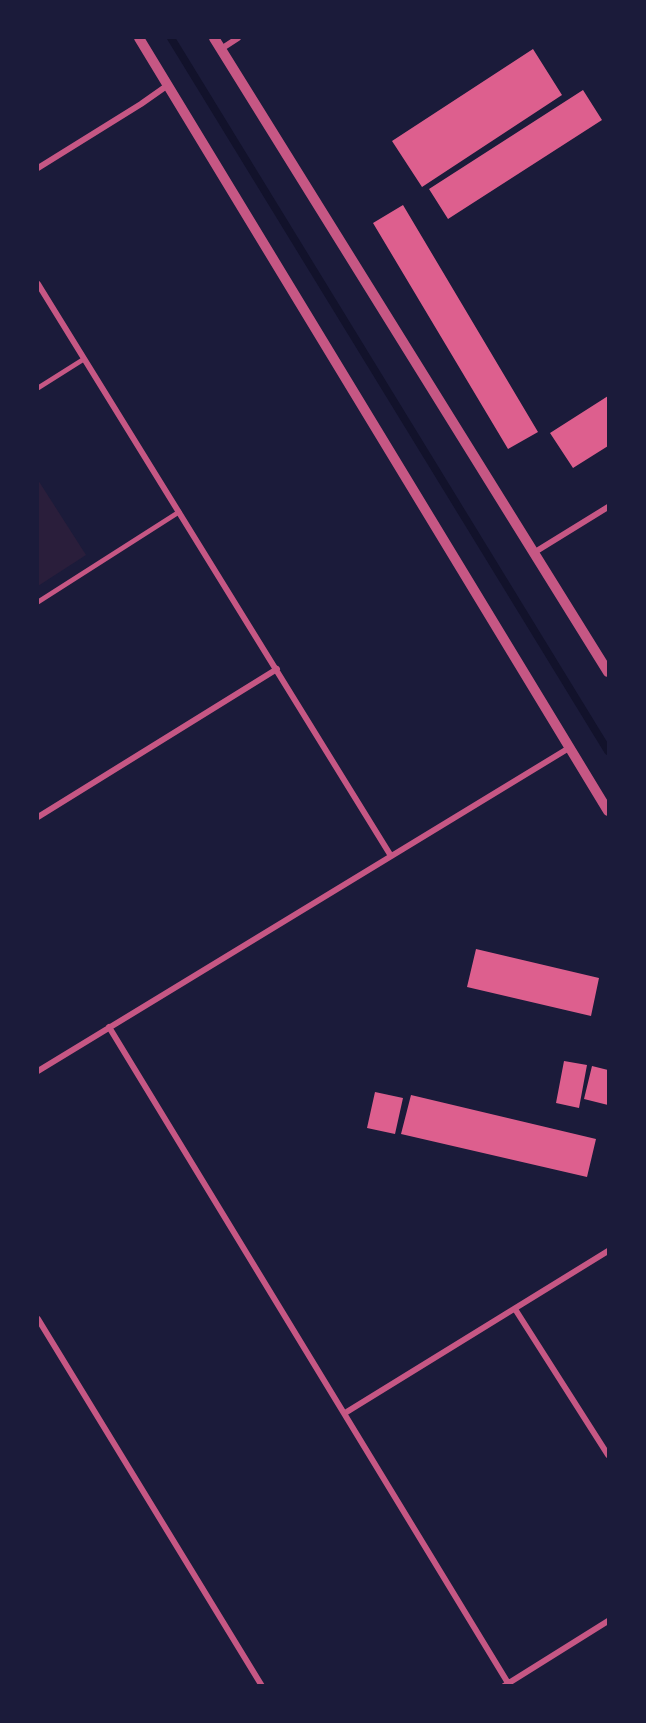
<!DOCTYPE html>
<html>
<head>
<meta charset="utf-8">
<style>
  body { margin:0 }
  #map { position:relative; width:646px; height:1723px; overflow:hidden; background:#1b1b3a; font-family:Jost,sans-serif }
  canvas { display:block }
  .frame { position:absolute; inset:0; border:39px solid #1b1b3a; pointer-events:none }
</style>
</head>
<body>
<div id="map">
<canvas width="646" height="1723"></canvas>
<div class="frame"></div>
</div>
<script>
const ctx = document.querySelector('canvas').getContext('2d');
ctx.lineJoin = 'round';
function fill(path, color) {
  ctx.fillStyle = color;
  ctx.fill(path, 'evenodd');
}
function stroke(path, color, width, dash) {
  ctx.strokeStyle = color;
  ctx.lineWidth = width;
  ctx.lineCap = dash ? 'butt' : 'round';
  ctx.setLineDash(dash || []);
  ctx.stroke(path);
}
fill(new Path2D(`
  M38,480L86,555L38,586Z`), '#2a1e3b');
stroke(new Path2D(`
  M171,38L608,751`), '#12122b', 8);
fill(new Path2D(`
  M533,49L562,95L422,187L392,141Z
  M583,90L602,120L448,219L429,189Z
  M403,205L538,432L508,449L373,223Z
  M608,396V446L573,468L550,433Z
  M476,949L599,978L591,1016L467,987Z
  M564,1061L587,1065L579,1108L556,1103Z
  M592,1066L608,1070V1105L584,1099Z
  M375,1092L403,1098L395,1134L367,1128Z
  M411,1095L596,1139L587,1177L401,1134Z`), '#dd5f8e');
stroke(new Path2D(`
  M38,388L84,359
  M38,602L179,512`), '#c65784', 5);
stroke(new Path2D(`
  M221,49L238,38
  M38,168L141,104L168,85
  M38,284L391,856
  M535,552L608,507
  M38,817L277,669
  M109,1027L508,1683
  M38,1071L569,748
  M515,1309L608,1455
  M38,1319L262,1686
  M345,1413L608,1251
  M504,1686L608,1621`), '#c65784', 6);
stroke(new Path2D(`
  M139,38L608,811
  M214,38L608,672`), '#c65784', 10);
</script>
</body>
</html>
